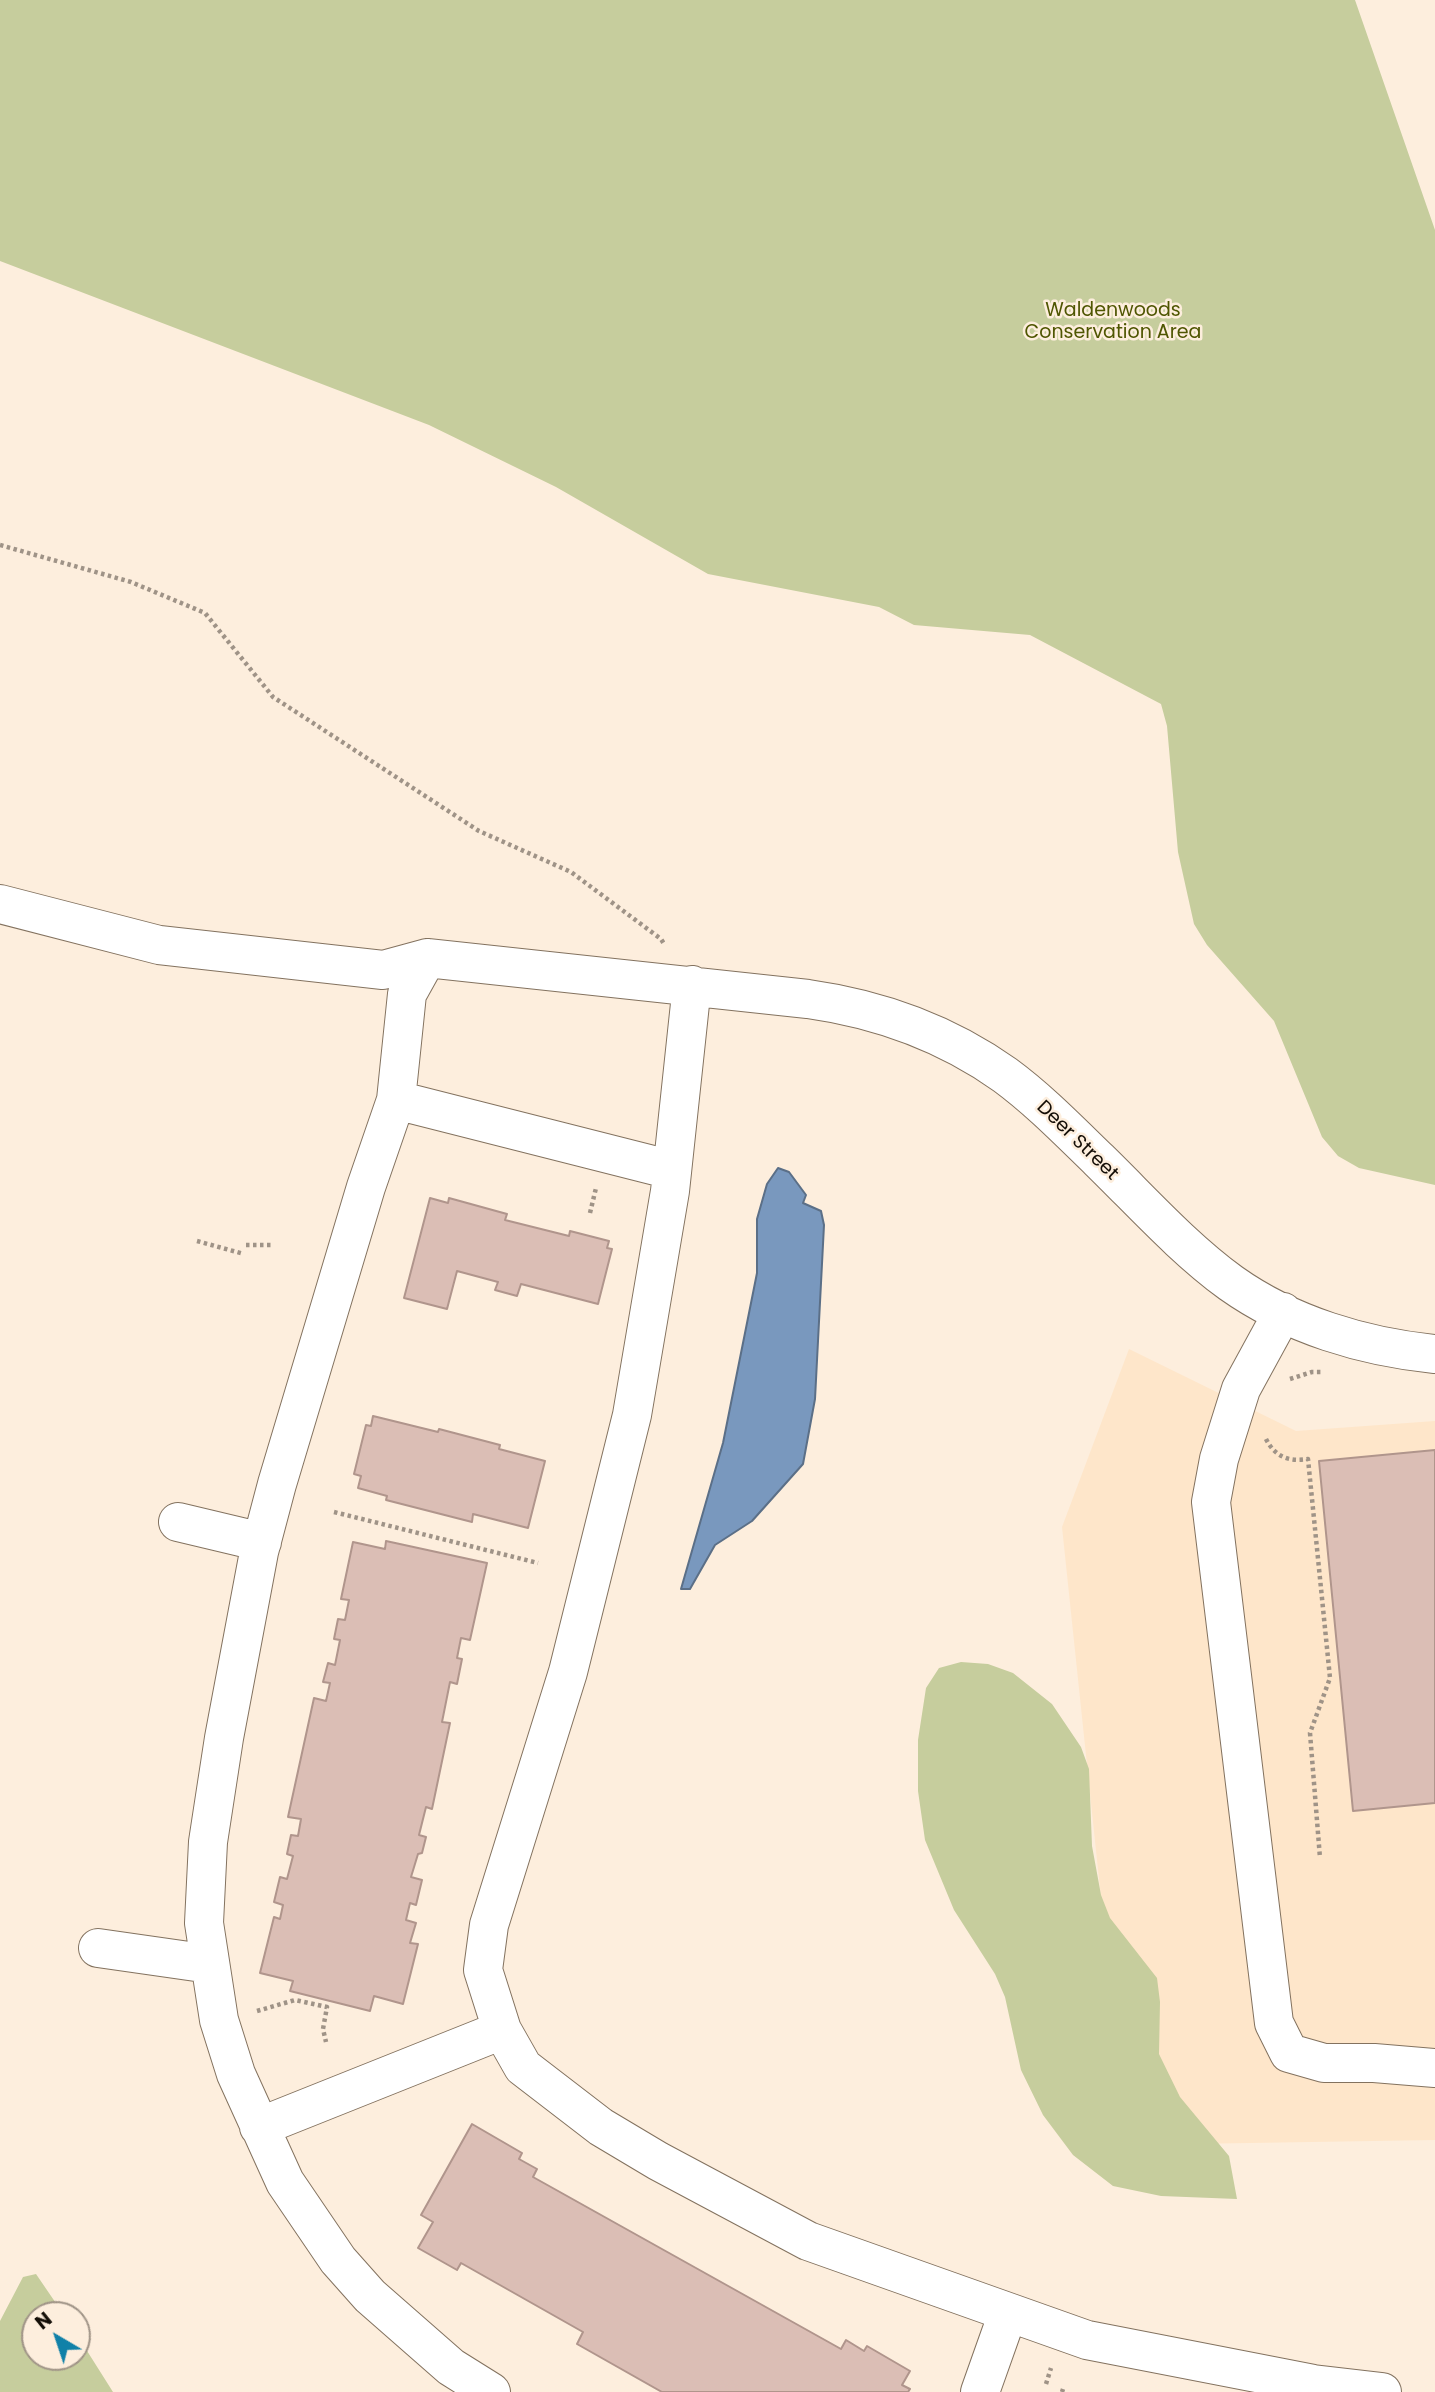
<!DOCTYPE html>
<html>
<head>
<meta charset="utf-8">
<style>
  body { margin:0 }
  #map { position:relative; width:1435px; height:2392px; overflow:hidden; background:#fdeedd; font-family:Poppins,sans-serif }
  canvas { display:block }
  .north { position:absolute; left:21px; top:2301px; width:70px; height:70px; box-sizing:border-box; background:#fdeedd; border:2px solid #a09487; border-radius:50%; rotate:321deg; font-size:19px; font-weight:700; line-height:28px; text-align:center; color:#140e07 }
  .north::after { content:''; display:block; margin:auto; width:24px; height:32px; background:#1181a8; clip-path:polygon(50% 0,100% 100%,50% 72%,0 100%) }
</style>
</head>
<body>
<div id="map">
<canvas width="1435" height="2392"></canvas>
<div class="north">N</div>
</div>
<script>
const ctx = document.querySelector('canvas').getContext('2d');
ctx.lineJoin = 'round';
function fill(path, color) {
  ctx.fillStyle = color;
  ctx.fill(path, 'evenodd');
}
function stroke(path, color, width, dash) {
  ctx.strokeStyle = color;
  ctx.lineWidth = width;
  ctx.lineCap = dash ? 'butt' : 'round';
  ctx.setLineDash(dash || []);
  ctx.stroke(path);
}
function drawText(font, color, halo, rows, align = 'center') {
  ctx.font = font + ' Poppins,sans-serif';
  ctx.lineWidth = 5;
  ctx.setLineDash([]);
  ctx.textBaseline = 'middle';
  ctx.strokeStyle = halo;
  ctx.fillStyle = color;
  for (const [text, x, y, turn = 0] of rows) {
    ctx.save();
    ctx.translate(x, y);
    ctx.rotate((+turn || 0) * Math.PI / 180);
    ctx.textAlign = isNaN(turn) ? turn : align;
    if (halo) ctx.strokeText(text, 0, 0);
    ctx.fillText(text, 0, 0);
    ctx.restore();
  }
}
fill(new Path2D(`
  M1129,1349L1296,1431L1435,1421V2140L1127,2145L1062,1527Z`), '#fee6ca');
fill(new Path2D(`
  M0,0H1355L1435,230V1185L1359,1168L1338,1156L1322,1137L1274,1021L1207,945L1194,924L1178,852L1167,726L1161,704L1030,635L914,625L879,607L708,574L556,487L429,425L0,261Z
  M961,1662L988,1664L1013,1673L1052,1704L1081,1747L1089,1769L1092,1846L1101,1895L1110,1918L1157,1978L1160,2002L1159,2054L1180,2097L1229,2156L1237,2199L1161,2196L1113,2186L1073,2155L1043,2115L1021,2070L1005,1997L995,1974L954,1910L925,1840L918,1791V1740L926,1688L939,1668Z
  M36,2274L64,2315H35V2357H77V2335L113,2392H0V2321L23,2277Z`), '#c6cd9d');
const water = new Path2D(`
  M778,1168L789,1172L806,1195L803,1203L821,1211L824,1225L815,1399L803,1464L752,1521L715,1545L690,1589H681L723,1443L757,1273V1219L767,1184Z`);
fill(water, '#7998be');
stroke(water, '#5b6f87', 2);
const building = new Path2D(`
  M430,1198L448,1203L449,1198L507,1214L505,1220L569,1236L570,1231L609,1241L607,1248L612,1249L598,1304L521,1284L517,1296L495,1290L498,1282L457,1271L447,1309L404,1298Z
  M373,1416L438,1432L439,1429L500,1445L499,1449L545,1461L528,1528L473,1514L472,1522L386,1500L387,1496L358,1488L361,1476L354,1474L366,1425L371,1426Z
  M1435,1450V1803L1353,1811L1319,1461Z
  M386,1541L487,1563L470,1640L461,1638L457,1658L462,1659L457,1684L450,1682L442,1722L450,1723L432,1809L426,1807L419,1835L426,1837L422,1853L418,1854L411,1877L422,1880L416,1905L410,1903L406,1920L416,1923L410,1943L418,1944L403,2004L374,1996L370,2011L290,1991L293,1981L260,1973L274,1917L280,1919L283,1905L274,1902L280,1877L287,1879L293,1856L287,1854L291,1835L298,1836L301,1819L288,1817L314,1698L326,1701L330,1683L323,1682L328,1663L335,1665L340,1640L334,1639L338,1619L345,1620L349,1600L341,1599L353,1542L385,1549Z
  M472,2124L522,2153L519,2159L537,2169L533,2177L841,2349L846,2340L864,2351L867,2346L910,2371L902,2385L910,2389L908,2392H662L577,2344L583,2332L461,2263L457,2270L418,2248L433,2222L421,2215Z`);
fill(building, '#dbbeb5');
stroke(building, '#b0958c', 2);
const minor = new Path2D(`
  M0,904L159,945L383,970L427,958L808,999C879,1009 946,1033 1005,1075C1039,1100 1069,1131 1099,1160C1142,1202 1183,1248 1231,1283C1290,1325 1364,1347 1435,1354
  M427,958L407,994L396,1100L366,1187L277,1484L259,1552L224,1738L208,1842L204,1923L219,2020L236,2074L285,2182L338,2260L370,2296L451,2367L491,2392
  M692,985L670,1191L632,1415L568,1672L489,1925L483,1970L502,2030L523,2067L601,2127L658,2161L808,2241L1087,2340L1313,2384L1382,2392
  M396,1100L672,1170
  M1283,1312L1241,1389L1219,1459L1211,1502L1274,2023L1289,2053L1324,2063H1374L1435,2068
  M178,1522L262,1542
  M98,1948L210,1964
  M259,2127L502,2030
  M980,2392L1008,2313`);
stroke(minor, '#83725f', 40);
stroke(new Path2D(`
  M0,545L131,582L205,613L273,697L479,831L571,872L661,939L664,944
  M590,1213L596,1188
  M197,1241L244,1254
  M246,1245H274
  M1290,1379L1312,1372H1322
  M1266,1439C1275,1457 1289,1462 1308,1459L1330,1678L1310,1733L1320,1858
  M334,1512L538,1563
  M257,2011L295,2000L327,2007L323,2029L326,2042
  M1046,2384L1051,2368
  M1062,2392L1063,2389`), '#9f9387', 4.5, [3.5, 3.5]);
stroke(minor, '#fff', 38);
drawText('19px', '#4f5602', '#fdeedd', [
  ["Waldenwoods",1113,311],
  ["Conservation Area",1113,333]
]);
drawText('19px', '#140e07', '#fdeedd', [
  ["Deer Street",1077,1141,44]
]);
</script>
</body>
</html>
